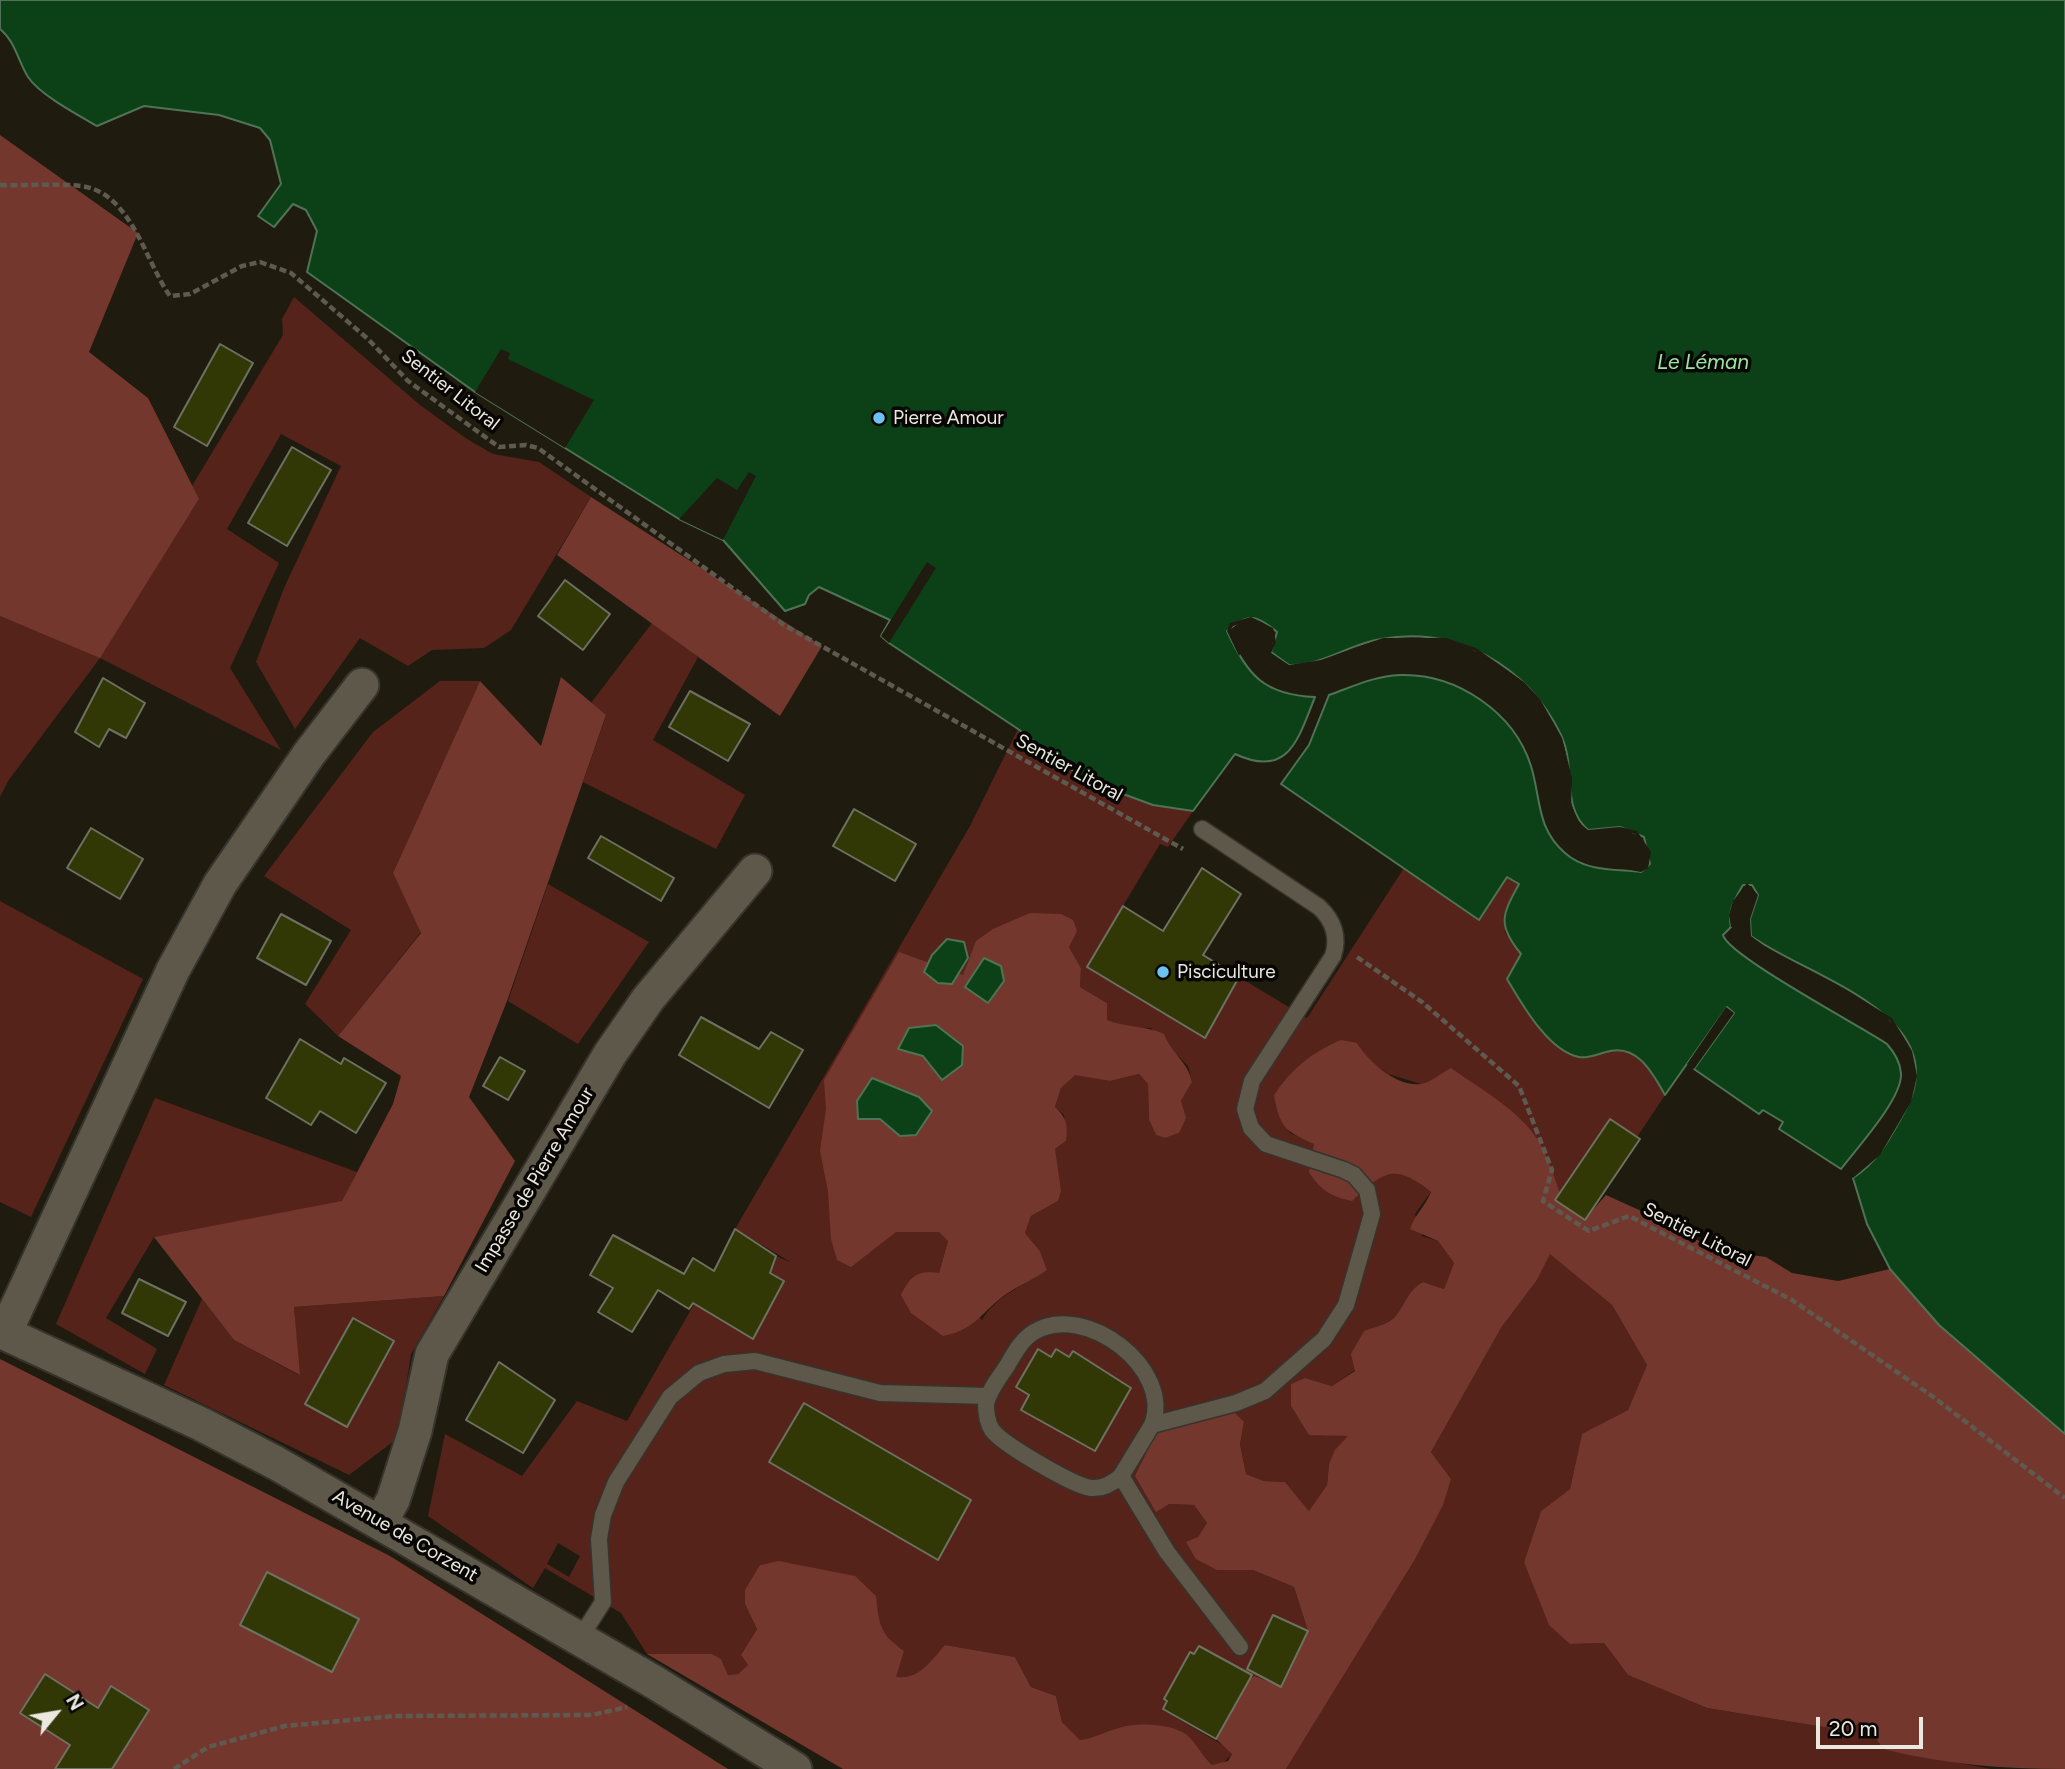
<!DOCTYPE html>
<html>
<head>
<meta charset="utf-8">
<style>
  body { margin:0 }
  #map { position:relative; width:2065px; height:1769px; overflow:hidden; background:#201b0f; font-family:Figtree,sans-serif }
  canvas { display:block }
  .north { position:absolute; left:21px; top:1678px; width:70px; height:70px; -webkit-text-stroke:5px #080603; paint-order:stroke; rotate:60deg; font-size:19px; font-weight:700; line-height:28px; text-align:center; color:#ebe8e0 }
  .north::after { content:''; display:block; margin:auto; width:24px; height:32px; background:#ebe8e0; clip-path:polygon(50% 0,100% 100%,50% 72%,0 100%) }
  .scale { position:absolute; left:1816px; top:1717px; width:107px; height:32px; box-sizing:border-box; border:4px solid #ebe8e0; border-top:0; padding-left:9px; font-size:21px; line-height:24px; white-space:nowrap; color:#ebe8e0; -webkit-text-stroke:5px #080603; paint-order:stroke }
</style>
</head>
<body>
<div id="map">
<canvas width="2065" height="1769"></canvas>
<div class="north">N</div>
<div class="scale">20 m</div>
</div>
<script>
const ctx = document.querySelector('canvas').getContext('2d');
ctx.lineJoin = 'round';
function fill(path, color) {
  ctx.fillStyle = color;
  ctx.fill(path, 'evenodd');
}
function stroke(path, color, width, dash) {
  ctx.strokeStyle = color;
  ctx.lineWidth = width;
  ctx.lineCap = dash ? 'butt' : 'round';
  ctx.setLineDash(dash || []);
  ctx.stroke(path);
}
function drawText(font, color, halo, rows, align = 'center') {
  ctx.font = font + ' Figtree,sans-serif';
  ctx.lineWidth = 7;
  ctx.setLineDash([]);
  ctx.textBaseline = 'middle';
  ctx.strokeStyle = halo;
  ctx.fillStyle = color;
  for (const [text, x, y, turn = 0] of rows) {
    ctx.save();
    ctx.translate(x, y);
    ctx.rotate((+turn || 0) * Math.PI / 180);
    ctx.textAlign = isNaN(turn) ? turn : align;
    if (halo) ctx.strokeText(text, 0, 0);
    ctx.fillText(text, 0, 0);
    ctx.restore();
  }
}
fill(new Path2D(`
  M294,297L420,405L467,439L493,454L539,462L591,497L511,630L484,648L432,650L408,666L360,638L295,729L256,662L284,588L341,466L281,434L227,529L279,563L230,668L281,750L100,658L8,781L0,797V616L100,657L199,499L192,486L283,335L282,319Z
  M652,623L698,657L653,740L745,795L716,849L583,782L606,716L591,703Z
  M440,681H480L393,873L421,932L338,1036L305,1004L351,930L264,876L373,732Z
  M1018,729L1085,780L1153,805L1193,811L1168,847L1160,844L1087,966L1205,1038L1239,977L1307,1018L1404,868L1478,920L1507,877L1519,884L1510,899L1505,932L1521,954L1544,1033L1567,1052L1582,1058L1617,1048L1639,1056L1665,1095L1637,1137L1610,1119L1560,1193L1539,1142L1421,1084L1388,1074L1367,1059L1357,1043C1319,1056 1296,1059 1274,1096L1290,1133L1315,1144L1309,1172L1374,1182C1393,1163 1414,1179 1431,1192L1415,1214L1422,1236L1438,1241L1454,1263L1444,1289L1423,1282C1407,1292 1406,1305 1395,1317C1386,1325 1374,1328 1364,1331L1355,1370L1332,1386L1305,1378L1291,1406L1309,1434L1349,1436L1329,1464L1327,1485L1309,1511L1285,1482L1264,1481L1246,1474L1240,1444L1244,1422L1214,1412L1156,1433L1169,1504L1194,1505L1207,1523L1198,1537L1217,1570H1253L1294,1587L1308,1631L1281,1687L1256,1676L1250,1679L1252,1675L1199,1646L1164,1699L1167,1701L1163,1710L1226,1747L1232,1754L1221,1765H1212L1188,1736L1110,1731L1097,1738L1080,1740L1062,1722L1056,1696L1031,1687L1015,1657L945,1645C930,1663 920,1679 895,1677L904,1651L893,1643L877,1623L878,1613C837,1586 811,1554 760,1565L745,1604L757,1629L741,1655L748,1665L738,1674L728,1675L721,1659C696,1655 673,1656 647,1654L621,1613L545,1568L533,1588L428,1516L445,1434L522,1476L577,1401L627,1421L716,1266L727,1273L783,1281L770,1273L776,1256L792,1263L735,1229L970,826ZM1069,947L1081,968L1080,987L1107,1003V1020L1124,1027L1151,1028L1188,1066L1192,1082L1181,1101L1179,1133L1165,1138L1156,1135L1149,1120L1148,1084L1139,1074L1110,1081L1075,1074L1061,1088L1055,1107L1064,1115L1066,1141L1055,1149C1053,1167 1062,1183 1058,1201L1031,1216L1025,1233L1040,1251L1047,1270C1023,1286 997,1295 982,1320L939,1273L948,1241L940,1232L916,1230L832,1239ZM558,1543L580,1556L569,1577L547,1564Z
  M548,884L649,942L578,1044L508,1001Z
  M0,901L143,979L31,1217L0,1202Z
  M155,1098L357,1172L342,1202L154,1237L106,1318L157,1349L145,1374L56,1324Z
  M1550,1253L1612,1305L1647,1365L1628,1410L1582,1435L1570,1489L1541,1511L1524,1562L1570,1644L1604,1643L1628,1675L1707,1708L1836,1729L1866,1723L1883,1749L1991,1769H1286L1414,1561L1451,1479L1431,1452L1501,1328L1537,1280Z
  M444,1296L411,1354L398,1438L349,1475L164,1385L202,1299L234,1340L299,1375L294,1307Z`), '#56231b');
fill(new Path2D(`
  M0,135L138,233L89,352L148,398L199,499L100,658L0,616Z
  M591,497L822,646L780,716L557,555Z
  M561,677L606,715L507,1001L469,1097L515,1161L444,1296L294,1307L300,1375L234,1340L154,1237L342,1201L393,1104L401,1076L338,1036L421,933L393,873L480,681L541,746Z
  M1030,913L1061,914L1073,920L1077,931L1069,947L1081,968L1080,987L1107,1003V1020C1126,1028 1146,1025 1164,1034C1173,1056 1187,1060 1192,1082L1181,1101L1186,1118L1179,1133L1165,1138L1156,1135L1149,1120L1148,1084L1139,1074L1110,1081L1075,1075L1061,1088L1055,1107C1067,1118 1068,1126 1066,1141L1055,1149L1061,1191L1058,1201L1031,1216L1025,1233L1040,1251L1047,1270C1035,1279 1020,1285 1008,1293C981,1311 978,1329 943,1336L911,1313L901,1295C910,1276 918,1270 939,1273L948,1241L939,1232H896L851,1267L837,1260L831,1239L828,1191L820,1151L826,1109L824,1080L899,952L963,975L976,941L993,929Z
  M1341,1040L1357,1043C1368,1061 1396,1087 1421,1084C1430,1083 1443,1072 1451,1068C1480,1089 1520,1110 1539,1142C1548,1157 1554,1176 1560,1193L1556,1200L1584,1220L1606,1195L1659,1219L1716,1250L1766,1257L1792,1273L1838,1281L1890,1269L1939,1325L2065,1434V1769C2002,1769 1944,1764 1883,1749L1866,1723L1836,1729L1707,1708L1628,1675L1604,1643L1570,1644L1549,1625L1524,1562L1541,1511L1570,1489L1582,1434L1628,1410L1647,1365L1612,1305L1550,1254L1537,1280L1501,1328L1431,1452L1451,1479L1443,1505L1414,1561L1286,1769H843L647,1654H712L721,1659L728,1675L738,1674L748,1665L741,1655L757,1629L745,1604V1590L760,1565L779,1561L855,1576L876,1596C879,1624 879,1633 904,1651L896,1677C920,1679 930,1662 945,1645L1015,1657L1031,1687L1056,1696L1062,1722L1080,1740C1096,1738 1106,1731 1122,1727C1139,1722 1173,1724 1187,1735C1196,1743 1203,1756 1212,1765L1228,1761L1232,1754L1216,1739L1250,1679L1255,1676L1282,1687L1308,1631L1294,1587L1253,1570H1217L1196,1559L1186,1542L1198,1537L1207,1523L1194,1505L1169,1504L1156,1512L1135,1476L1156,1433L1214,1412H1234L1244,1422L1240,1444L1246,1474L1264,1481L1285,1482L1309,1511L1327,1485L1329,1464L1335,1450L1348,1436L1309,1435L1291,1406V1384L1305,1378L1332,1386L1355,1371L1351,1354L1364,1331C1374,1327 1387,1325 1395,1317C1406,1304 1407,1291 1423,1282L1444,1289L1454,1263L1438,1241L1410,1229C1415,1215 1425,1206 1431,1192C1393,1162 1384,1172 1352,1201C1332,1197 1320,1190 1309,1172L1314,1144C1285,1131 1280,1128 1274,1095C1290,1070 1312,1052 1341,1040Z
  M0,1359L390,1556L728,1769H0Z`), '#74372d');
const water = new Path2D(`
  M0,0H2065V1434L1939,1325L1890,1269L1867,1224L1853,1178C1879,1161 1890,1138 1905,1111C1958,1015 1807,977 1751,936L1750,919L1758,895L1752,885H1743C1735,899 1727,911 1731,927L1723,935C1727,955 1862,1027 1887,1044C1894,1052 1900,1062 1901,1073C1903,1098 1857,1148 1841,1169L1779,1129L1783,1122L1763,1110L1759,1114L1694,1069L1734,1013L1727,1007L1665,1095C1652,1072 1637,1043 1606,1052C1598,1054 1587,1059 1579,1057C1548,1051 1522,1004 1507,979L1521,954C1497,925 1502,915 1519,884L1507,877L1479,920L1281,784L1309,745L1329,695C1352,687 1374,676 1400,675C1456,673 1514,712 1531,766C1541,798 1536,828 1565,853C1586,872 1616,869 1641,872L1650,864L1644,837L1620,827L1588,830C1560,805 1577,769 1561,735C1528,667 1458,625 1381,639C1349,644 1322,666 1289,665L1271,652L1277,632C1256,614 1248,613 1227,631C1247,675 1264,695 1315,697C1298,739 1289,779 1235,754L1193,811L1153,805L1085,780L1018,729L889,643L881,636L890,620L819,587L809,595L805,604L785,611L723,540L679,519L475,392L307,272L317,231L306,210L293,204L274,227L258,216L281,184L270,140L260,128L219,115L144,106L97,126C78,115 40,95 28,77C18,61 15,41 0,29Z
  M947,939L964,942L968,958L952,984L938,983L924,972L932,955Z
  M984,958L1001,966L1004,981L988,1003L965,987Z
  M936,1025L963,1046L962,1065L942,1080L923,1056L898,1049L909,1028Z
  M872,1078L919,1097L932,1111L916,1135L900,1136L880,1119H858L857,1101Z`);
fill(water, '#0c4118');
stroke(water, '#4f7354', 2);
fill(new Path2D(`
  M501,349L510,353L508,359L594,400L565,448L475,392Z
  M749,472L756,476L723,540L679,519L717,478L737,490Z
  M927,562L936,568L889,643L881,636Z
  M1251,617L1273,628L1276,642L1271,653L1289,665L1321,660L1383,638H1446L1476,648L1524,682L1540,699L1562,738L1572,778L1571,804L1579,823L1588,830L1620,827L1637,831L1651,852L1648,868L1641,872L1625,869L1627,865L1641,868L1646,863L1645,846L1635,834L1620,831L1587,834L1576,825L1567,805L1568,779L1559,739L1537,702L1522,684L1475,651L1445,642H1383L1322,663L1288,669L1268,654L1273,642L1271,630L1250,621L1233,626L1230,631L1241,652L1239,656L1227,631L1230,623Z
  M1747,883L1758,895L1750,919L1751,936L1771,951L1848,991L1892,1018L1912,1051L1917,1076L1911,1102L1880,1155L1853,1178L1850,1175L1878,1153L1908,1100L1913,1076L1909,1052L1890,1021L1846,994L1769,954L1749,939L1746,918L1754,895L1750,888H1745L1737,902L1734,927H1731L1729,915L1733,901Z
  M1726,1007L1734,1013L1694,1069L1692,1067L1729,1014L1727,1012L1689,1066L1687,1064Z`), '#201b0f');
const building = new Path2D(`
  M220,344L253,363L207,446L174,427Z
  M292,447L331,470L287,546L248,523Z
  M565,580L610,614L583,650L538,616Z
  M103,678L145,703L126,738L109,729L99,747L75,732Z
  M690,691L750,724L728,761L669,727Z
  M854,809L916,844L895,881L833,846Z
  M91,828L143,859L120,899L67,868Z
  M601,836L674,878L661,901L588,858Z
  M1202,868L1241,894L1203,955L1239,977L1205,1038L1087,967L1123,906L1163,931Z
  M281,914L331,941L306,985L257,958Z
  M701,1017L759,1049L771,1032L803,1050L769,1108L679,1055Z
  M300,1039L341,1064L344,1058L386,1083L356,1133L320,1111L311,1125L266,1098Z
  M500,1057L525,1071L508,1100L483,1086Z
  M1610,1119L1640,1139L1585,1220L1555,1200Z
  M735,1229L776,1256L770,1273L784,1281L753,1339L693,1303L689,1309L658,1290L632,1332L598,1312L613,1288L590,1275L613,1235L684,1274L693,1258L714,1271Z
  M139,1279L186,1302L168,1336L122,1313Z
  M353,1318L394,1341L347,1427L305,1404Z
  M1038,1349L1051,1357L1056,1349L1069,1357L1073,1351L1131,1388L1095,1451L1021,1410L1029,1395L1016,1387Z
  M499,1362L555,1400L523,1453L466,1420Z
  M804,1403L971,1500L938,1560L769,1462Z
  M267,1572L359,1619L332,1672L240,1625Z
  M1273,1615L1308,1631L1281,1687L1247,1669Z
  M1199,1646L1252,1675L1216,1739L1163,1709L1167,1701L1164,1699L1190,1652L1194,1654Z
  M45,1674L98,1708L111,1686L149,1710L112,1769H55L70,1745L20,1713Z`);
fill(building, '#313806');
stroke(building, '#6d7162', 2);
const lane = new Path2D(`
  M1152,1425C1174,1369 1085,1301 1034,1332C1021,1340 1014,1354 1007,1366C999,1378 989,1390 986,1404C986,1413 987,1422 992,1430C1002,1444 1074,1486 1091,1488C1103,1489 1112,1484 1121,1476L1152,1425L1236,1403L1265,1391L1324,1339L1346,1305L1372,1214L1367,1190L1354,1175L1344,1170L1266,1144L1251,1128L1245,1109L1252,1081L1333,956C1339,937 1334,921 1319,907L1202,829
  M1121,1476L1167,1552L1240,1647
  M580,1638L603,1602L599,1539L603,1515L616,1482L670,1397L699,1373L724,1364L755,1361L880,1393L988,1396`);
const street = new Path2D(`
  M0,1331L201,1424L276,1463L654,1682L795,1769
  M5,1333L173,970L220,884L309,754L362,685
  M380,1523L393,1500L415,1431L432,1354L610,1054L648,999L755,871`);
stroke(lane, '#37332d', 19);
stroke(street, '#37332d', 37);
stroke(new Path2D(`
  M0,185C26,186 55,183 81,186C131,192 145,261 170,296L190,294L242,266L260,262L291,273L368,339L408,381L499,447L526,445L538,448L784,625L1183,849
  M1357,957L1422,1002L1519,1086L1552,1170L1543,1201L1589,1231L1629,1216L1792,1300L1932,1396L2065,1498
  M174,1769L208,1747L285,1726L395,1716L592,1715L627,1707`), '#5f5a50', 4.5, [7, 3.5]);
stroke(lane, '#5d5849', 16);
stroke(street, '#5d5849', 33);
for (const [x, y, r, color] of [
  [879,418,7,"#6cc3f2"],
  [1163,972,7,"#6cc3f2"]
]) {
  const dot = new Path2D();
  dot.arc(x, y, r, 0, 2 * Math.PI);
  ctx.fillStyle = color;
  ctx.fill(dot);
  stroke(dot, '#080603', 2.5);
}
drawText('19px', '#ebe8e0', '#080603', [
  ["Sentier Litoral",450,390,38],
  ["Sentier Litoral",1069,768,29],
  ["Impasse de Pierre Amour",535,1180,-59],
  ["Sentier Litoral",1697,1235,27],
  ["Avenue de Corzent",405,1536,30]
]);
drawText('19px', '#ebe8e0', '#080603', [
  ["Pierre Amour",893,418],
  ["Pisciculture",1177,972]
], 'left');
drawText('italic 21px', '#9ae5a2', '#080603', [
  ["Le Léman",1703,363]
]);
</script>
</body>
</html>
